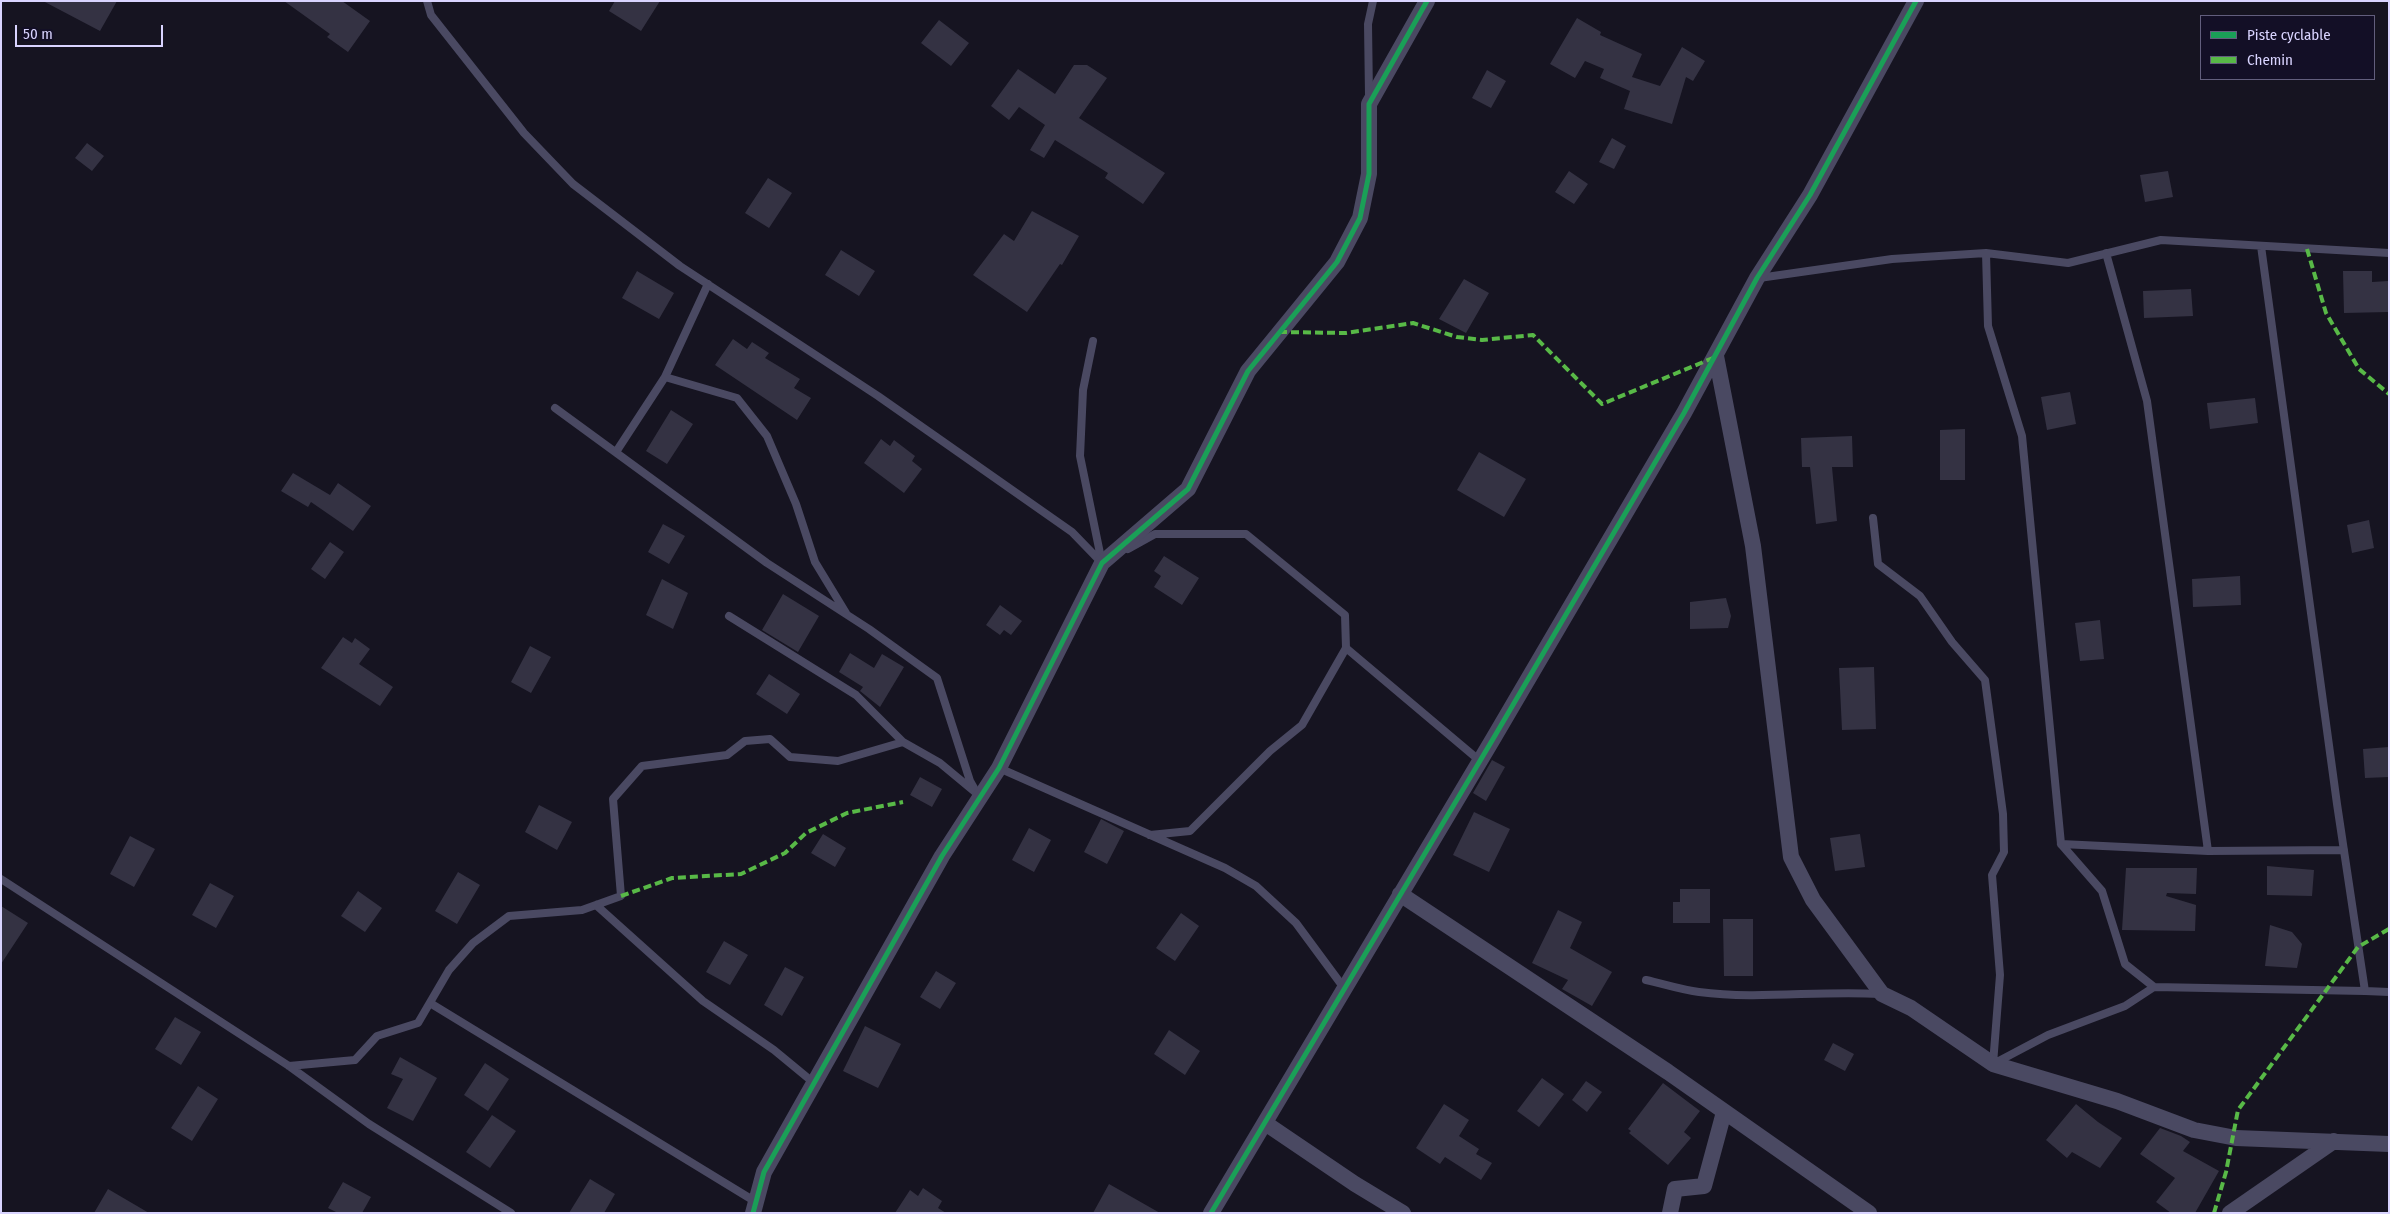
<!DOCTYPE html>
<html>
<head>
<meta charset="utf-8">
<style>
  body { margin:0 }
  #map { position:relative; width:2390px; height:1214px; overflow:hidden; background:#161421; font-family:"Fira Sans Condensed",sans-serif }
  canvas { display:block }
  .frame { position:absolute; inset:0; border:2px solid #d9d4ff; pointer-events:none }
  .legend { position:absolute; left:2200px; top:15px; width:175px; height:65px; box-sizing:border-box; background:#130f26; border:1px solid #625e7d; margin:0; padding:6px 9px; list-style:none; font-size:15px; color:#d9d4ff }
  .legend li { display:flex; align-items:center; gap:10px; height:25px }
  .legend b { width:25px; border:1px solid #625e7d }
  .scale { position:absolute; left:15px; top:25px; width:148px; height:22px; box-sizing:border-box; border:2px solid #d9d4ff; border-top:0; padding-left:6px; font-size:15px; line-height:18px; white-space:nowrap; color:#d9d4ff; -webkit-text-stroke:4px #130f26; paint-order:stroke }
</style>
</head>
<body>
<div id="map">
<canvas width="2390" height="1214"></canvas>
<div class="frame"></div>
<ul class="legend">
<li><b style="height:6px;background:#1a9f57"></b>Piste cyclable</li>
<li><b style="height:6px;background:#58b947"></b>Chemin</li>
</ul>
<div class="scale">50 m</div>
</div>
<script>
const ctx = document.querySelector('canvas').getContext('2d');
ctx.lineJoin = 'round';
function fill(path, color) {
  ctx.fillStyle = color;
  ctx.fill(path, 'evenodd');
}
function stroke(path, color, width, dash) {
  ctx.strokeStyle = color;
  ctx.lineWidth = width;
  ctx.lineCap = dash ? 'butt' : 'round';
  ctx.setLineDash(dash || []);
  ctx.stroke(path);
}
fill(new Path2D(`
  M43,1H117L100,31Z
  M284,1H342L370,21L348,52L327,37L330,34Z
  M615,1H660L641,31L609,11Z
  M1577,18L1601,32L1600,35L1642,54L1632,77L1660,86L1682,47L1705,61L1693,81L1686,77L1672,124L1624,109L1630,91L1600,78L1604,69L1585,61L1575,78L1550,64Z
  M939,20L969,43L951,66L921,43Z
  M1074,65H1087L1107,78L1079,118L1165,173L1143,204L1105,178L1108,173L1055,140L1044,158L1030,150L1045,125L1019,107L1009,120L991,106L1018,69L1055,94Z
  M1487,70L1506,81L1491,108L1472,98Z
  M1612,138L1626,146L1614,169L1599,162Z
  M87,143L104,156L92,171L75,158Z
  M1569,171L1588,184L1574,204L1555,192Z
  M2168,171L2173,197L2145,202L2140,175Z
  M768,178L792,193L769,228L745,213Z
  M1032,211L1079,236L1062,265L1060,264L1027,312L973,275L1004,234L1014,241Z
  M841,250L875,271L859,296L825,275Z
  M637,271L674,293L659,319L622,298Z
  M2343,271H2372V282L2388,281V312L2344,313Z
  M1464,279L1489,293L1466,333L1439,319Z
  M2191,289L2193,316L2144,318L2143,291Z
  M733,339L747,349L752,342L769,353L765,358L800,379L794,388L811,398L797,420L715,365Z
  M2070,392L2076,424L2047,430L2041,397Z
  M2255,398L2258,423L2210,429L2207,403Z
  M671,410L693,424L667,464L646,451Z
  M1965,429V480H1940V430Z
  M1852,436L1853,467H1832L1837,521L1816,524L1810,467H1802L1801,438Z
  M881,439L890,446L894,440L915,456L912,461L922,469L904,493L864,463Z
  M1479,452L1526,479L1504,517L1457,490Z
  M293,473L330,495L338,483L371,506L353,531L311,502L308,507L281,491Z
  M2369,520L2374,548L2352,553L2347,525Z
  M663,524L685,536L669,564L648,552Z
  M330,542L344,552L325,579L311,569Z
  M1164,556L1199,578L1182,605L1154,587L1161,576L1154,571Z
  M2240,576L2241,605L2193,607L2192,579Z
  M662,579L688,593L673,629L646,615Z
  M783,594L819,616L798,652L762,630Z
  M1726,598L1731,616L1728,628L1690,629V602Z
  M1000,605L1022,621L1011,635L1004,630L1000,635L986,625Z
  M2100,620L2104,659L2080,661L2075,623Z
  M343,637L352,643L355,638L370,649L359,664L393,687L380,706L321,668Z
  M530,646L551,657L531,693L511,682Z
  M850,653L874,668L882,654L904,667L880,707L860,691L863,687L839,672Z
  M1874,667L1876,729L1842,730L1839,668Z
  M769,674L800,694L787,714L756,694Z
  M2389,747V777L2365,778L2363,749Z
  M1492,760L1505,767L1486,801L1473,793Z
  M920,777L942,789L932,807L910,795Z
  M539,805L572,822L557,850L525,832Z
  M1474,812L1510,829L1489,872L1453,855Z
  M1101,819L1124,831L1107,864L1084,852Z
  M1029,828L1051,840L1034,872L1012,860Z
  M823,834L846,848L835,867L811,853Z
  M1860,834L1865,867L1835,871L1830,838Z
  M130,836L155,849L134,887L110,874Z
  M2267,866L2314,870L2312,896L2267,895Z
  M2126,868H2197L2196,894L2167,893L2166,896L2196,905L2195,931L2122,930Z
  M458,872L480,885L457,924L435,911Z
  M210,883L234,896L216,928L192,915Z
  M1680,889H1710V923H1673V902H1680Z
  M358,891L382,908L365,932L341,916Z
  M1,906L28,923L1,964Z
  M1558,910L1582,922L1570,948L1612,972L1592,1006L1562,989L1568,980L1532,963Z
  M1181,913L1199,926L1175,961L1156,948Z
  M1723,919H1753V976H1724Z
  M2270,925L2292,932L2302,944L2297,968L2265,966Z
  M724,941L748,955L730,985L706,972Z
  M785,967L804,977L782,1016L764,1005Z
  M936,971L956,983L940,1009L920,997Z
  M175,1017L201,1032L181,1065L155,1049Z
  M865,1026L901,1044L878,1088L843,1071Z
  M1169,1030L1200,1051L1185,1075L1154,1054Z
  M1833,1043L1854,1054L1845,1071L1824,1060Z
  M400,1057L437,1078L413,1121L387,1108L403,1079L391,1074Z
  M485,1063L509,1079L488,1111L464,1095Z
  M1542,1078L1564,1094L1539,1127L1517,1111Z
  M1586,1081L1602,1092L1587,1112L1572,1100Z
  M1663,1083L1700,1111L1684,1132L1691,1138L1668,1165L1629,1133L1631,1131L1628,1129Z
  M198,1086L218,1099L192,1141L171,1128Z
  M1444,1104L1469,1120L1459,1136L1479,1149L1476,1154L1492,1163L1481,1180L1445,1157L1440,1164L1416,1148Z
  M2076,1104L2098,1122L2122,1138L2100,1168L2072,1152L2067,1158L2046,1140Z
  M492,1115L516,1131L490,1168L466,1152Z
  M2160,1128L2181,1136L2190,1142L2183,1151L2219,1171L2195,1213H2171L2156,1202L2175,1178L2140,1154Z
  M590,1179L615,1194L604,1213H569Z
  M343,1182L371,1197L362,1213H338L328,1208Z
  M1109,1184L1160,1213H1093Z
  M923,1188L942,1201L938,1208L946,1213H895L910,1190L918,1196Z
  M108,1189L149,1213H94Z`), '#343243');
stroke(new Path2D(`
  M427,1L431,15L524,133L573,184L680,266L878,396L1072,532L1102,563
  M1369,96L1368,24L1373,1
  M2261,246L2337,804L2365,991L2389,992
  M1986,253L1988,326L2022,436L2061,844L2208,851
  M2106,253L2147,401L2208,851L2344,850
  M1759,278L1892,259L1986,253L2068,263L2161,240L2389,253
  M708,284L665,377L737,398L767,436L796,504L815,562L846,613
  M1093,341L1083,390L1080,456L1102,563
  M555,408L767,563L869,629L937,678L970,781L974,788
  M616,452L665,377
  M1873,518L1878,564L1920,596L1952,642L1985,680L2003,814L2004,852L1992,875L2000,975L1993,1064
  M1128,549L1155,534H1246L1345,615L1346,648L1480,761
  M729,616L856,695L903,742
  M999,768L1225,868L1256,886L1296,923L1344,988
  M1150,835L1190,831L1270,751L1302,725L1346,648
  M2061,844L2102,891L2125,964L2154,987
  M1,879L289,1066L369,1124L511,1213
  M596,905L703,1001L774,1050L814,1083
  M1646,980C1664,984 1682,990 1699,992C1759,1000 1820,990 1880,994
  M430,1003L756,1202
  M1995,1063L2048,1035L2125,1006L2154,987L2365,991
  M289,1066L355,1060L377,1036L418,1023L449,970L473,943L509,916L582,910L621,896L613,799L642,766L727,755L745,741L770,739L790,757L838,761L903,742L940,763L981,797`), '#4a4962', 8);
stroke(new Path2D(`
  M1716,356L1753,546L1791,857L1813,900L1882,994L1911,1008L1993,1064L2117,1101L2194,1130L2236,1138L2389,1144
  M1400,894L1668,1072L1869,1213
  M1265,1123L1355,1184L1403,1213
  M753,1213L764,1172L942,856L999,768L1102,563L1188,489L1248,371L1337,262L1360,218L1369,174V104L1427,1
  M1211,1213L1493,739L1684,413L1757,278L1810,195L1916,1
  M1670,1213L1675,1189L1704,1186L1724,1112
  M2230,1213L2334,1141`), '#4a4962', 16);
stroke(new Path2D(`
  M2307,249L2326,313L2359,369L2389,394
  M1279,332L1346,333L1413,323L1457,337L1482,340L1533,335L1602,404L1713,358
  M621,896L672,878L741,874L785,853L806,833L847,813L903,802
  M2214,1213L2226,1172L2238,1110L2358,947L2389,929`), '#58b947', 4, [8, 4]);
stroke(new Path2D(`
  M753,1213L764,1172L942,856L999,768L1102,563L1188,489L1248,371L1337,262L1360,218L1369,174V104L1427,1
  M1211,1213L1493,739L1684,413L1757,278L1810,195L1916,1`), '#1a9f57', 5);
</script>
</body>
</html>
